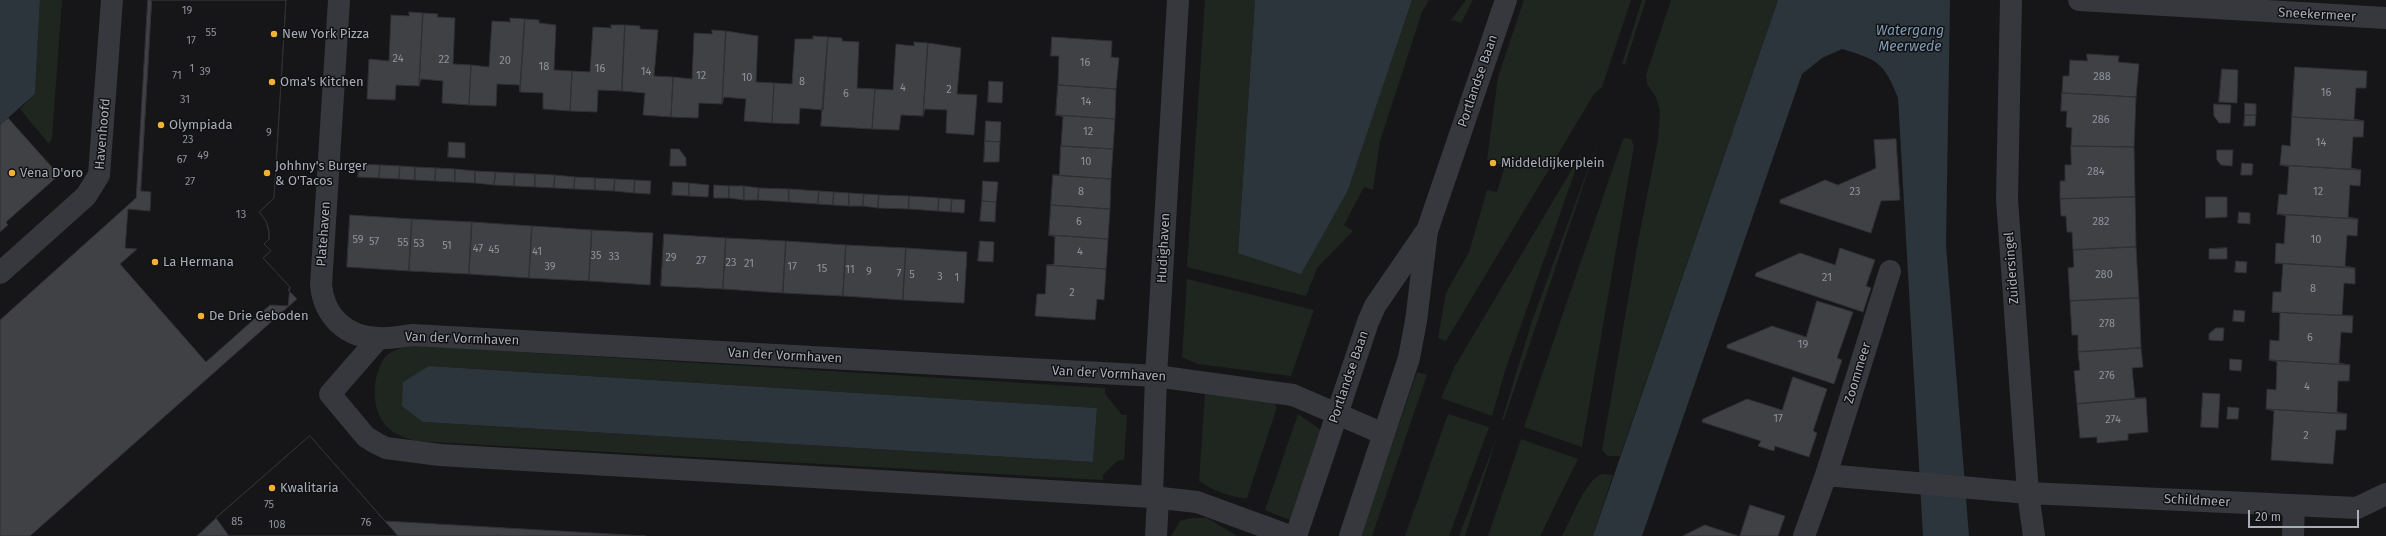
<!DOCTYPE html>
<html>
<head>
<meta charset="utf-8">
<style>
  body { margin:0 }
  #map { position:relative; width:2386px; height:536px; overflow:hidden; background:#161618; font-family:"Fira Sans",sans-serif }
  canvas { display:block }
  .scale { position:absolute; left:2248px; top:510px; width:111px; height:18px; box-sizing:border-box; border:2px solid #a8adb8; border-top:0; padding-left:5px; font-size:12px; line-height:14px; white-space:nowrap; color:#a8adb8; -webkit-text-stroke:3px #111113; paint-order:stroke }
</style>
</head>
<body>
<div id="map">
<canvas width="2386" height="536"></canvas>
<div class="scale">20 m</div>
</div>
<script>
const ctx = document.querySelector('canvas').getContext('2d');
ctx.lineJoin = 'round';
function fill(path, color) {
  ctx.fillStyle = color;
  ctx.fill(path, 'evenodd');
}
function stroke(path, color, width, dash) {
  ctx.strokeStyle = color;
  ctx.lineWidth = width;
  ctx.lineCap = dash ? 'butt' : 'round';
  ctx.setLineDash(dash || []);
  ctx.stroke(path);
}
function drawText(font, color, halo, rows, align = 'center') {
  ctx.font = font + ' "Fira Sans",sans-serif';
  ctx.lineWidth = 3;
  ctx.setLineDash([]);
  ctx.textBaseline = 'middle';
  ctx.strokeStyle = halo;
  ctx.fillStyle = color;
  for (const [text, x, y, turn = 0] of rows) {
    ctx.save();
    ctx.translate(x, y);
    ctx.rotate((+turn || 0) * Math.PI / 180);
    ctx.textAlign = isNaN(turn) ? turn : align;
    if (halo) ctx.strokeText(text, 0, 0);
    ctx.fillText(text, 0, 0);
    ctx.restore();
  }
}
fill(new Path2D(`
  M40,0H62L52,138L49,144L20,109L35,94Z
  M1205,0H1255L1238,253L1348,190L1412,0H1429L1422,12L1380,141L1373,190L1364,187L1344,225L1353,231L1317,268L1306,296L1187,267Z
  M1466,0H1473L1461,23L1451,20Z
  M1524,0H1631L1602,87L1594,94L1446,341L1438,338L1446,293L1469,252L1487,190L1497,192L1505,166L1487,160L1498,77Z
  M1642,0H1646L1625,65L1622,64Z
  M1671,0H1778L1620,456H1608L1602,450L1638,242L1658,140L1660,111L1656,97L1647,84L1646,75Z
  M1600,136L1504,420H1502L1532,321Z
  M1626,138L1631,139L1634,146L1582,447L1524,427L1623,139Z
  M1581,154L1505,371L1492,416L1441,398L1455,366Z
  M1187,279L1314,310L1291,376L1198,364L1182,357Z
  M407,345L1105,388V394L1122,415H1127L1124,460L1117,461L1103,475V480L415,441C404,437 395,435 387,427C370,410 371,373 387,355C392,351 401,348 407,345ZM430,366L1097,408L1093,462L423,422L403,382Z
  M1417,372L1427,375L1372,536H1361Z
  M1205,394L1273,403L1277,407L1247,498C1231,498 1212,490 1199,481Z
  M1298,414L1321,430L1290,520L1265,510Z
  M1448,414L1489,427L1449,536H1405Z
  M1498,434L1465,536H1459Z
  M1521,439L1578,459L1540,536H1488Z
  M1602,474L1613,475L1593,536H1562C1571,520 1585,480 1602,474Z
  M1192,518H1207L1237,536H1171L1180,521Z`), '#1e261f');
fill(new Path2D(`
  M0,0H40L35,94L0,125Z
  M1255,0H1412L1348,190L1301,274L1238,253Z
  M1778,0H1950L1946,245L1969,536H1923L1898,98C1884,62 1878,60 1842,49L1822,58L1802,74L1642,536H1593Z
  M429,366L1097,408L1093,462L423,422L402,406L403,382Z`), '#2c353c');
const building = new Path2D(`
  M148,0H286L274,198L259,212L266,221L269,231V239L264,244L271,251L263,258L290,287L288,290L297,299L30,536H0V320L136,198Z
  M152,0H286L274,198L259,212L266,221L269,233V239L264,244L271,251L263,258L290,287L288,306L270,305L206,362L120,264L137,249L125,248L128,209L150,211L151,192L141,191Z
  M409,12L423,13L419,86L396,85L395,100L367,99L369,59L389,61L391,15L409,16Z
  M423,13L438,14L437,17L455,18L453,64L471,65L469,105L442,103L443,81L421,79L419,86Z
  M510,18L525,19L520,92L519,85L497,84L496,106L469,105L471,65L489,67L492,21L510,22Z
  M525,19L539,20V23L556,25L554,70L572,71L570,111L543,109V93L520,92Z
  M611,25H625L622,91L598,90L597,112L570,111L572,71L590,72L593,27L611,28Z
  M625,25L640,26V29L658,30L654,76L673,77L671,117L643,115L645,93L622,91Z
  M712,30L726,31L722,104L699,103L698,118L671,117L673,77L692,79L694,33L712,34Z
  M726,31L758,36L756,82L774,83L772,123L744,121L746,99L724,97L722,104Z
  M813,36L828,37L823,110L800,108L799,124L772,123L774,83L792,84L795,39H813Z
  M828,37L842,38V41L859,42L857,88L875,89L872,129L821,126Z
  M1052,37L1112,41L1111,57L1119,58L1116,89L1058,85L1059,56H1051Z
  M914,42L928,43L923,116L901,115L899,130L872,129L875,89L893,90L896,44L914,46Z
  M928,43L961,48L957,94L977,95L974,135L946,133L947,110L925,109L923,116Z
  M2087,54L2119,56L2118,62L2139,64L2136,97L2062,93L2063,76H2069L2070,60L2087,61Z
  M2295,67L2367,71L2366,88H2356L2354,119L2364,121L2292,117Z
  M2222,69L2238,70L2237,103L2219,102Z
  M989,81L1003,82L1002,103L988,102Z
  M1058,85L1116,89L1115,119L1056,115Z
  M2062,93L2136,97L2134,147L2071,146L2072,128L2066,127L2067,111H2061Z
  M2245,103L2256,104V115H2245Z
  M2214,104L2231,105L2230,123H2219L2214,116Z
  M1056,115L1115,119L1113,149L1061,146L1063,117Z
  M2245,115H2256L2255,126H2244Z
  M2292,117L2364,121L2363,137H2353L2351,168L2361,170L2280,165L2282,145L2290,146Z
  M8,118L59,175L6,222L8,225L0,232V125Z
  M986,121L1001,122L1000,142L985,141Z
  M1896,139L1900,200L1881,201L1871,233L1780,203V200L1825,180L1838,185L1872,170L1876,168L1874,140Z
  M985,141L1000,142L999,162H984Z
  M449,142L465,143V158L448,157Z
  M1061,146L1113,149L1111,179L1053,175H1059Z
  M2071,146L2134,147L2135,197L2060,199V181H2065V165H2071Z
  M671,149H679L686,158V166H670Z
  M2217,150H2233L2232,166L2221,165L2217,160Z
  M2242,163L2253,164L2252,175H2241Z
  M359,164L380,165L379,178L358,177Z
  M380,165L400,166L399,179L379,178Z
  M2280,165L2361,170L2360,186L2350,185L2348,217L2358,219L2277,214L2279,194L2287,195L2289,167Z
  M400,166L415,167V180L399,179Z
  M415,167L436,168L435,181L415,180Z
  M436,168L455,169V182L435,181Z
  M455,169L475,171V183L455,182Z
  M475,171L496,172L494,185L475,183Z
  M496,172L515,173L514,186L494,185Z
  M515,173L535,174V187L514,186Z
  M535,174L555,175L554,188L535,187Z
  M555,175L575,177L574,189L554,188Z
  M1053,175L1111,179L1110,209L1051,205Z
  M575,177L595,178V190L574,189Z
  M595,178L615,179L614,191L595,190Z
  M615,179L635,180L634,193L614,191Z
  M635,180L651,181L650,194L634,193Z
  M983,181L998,182L996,202L982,201Z
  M673,182L689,183V196L672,195Z
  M689,183L709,185L708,197L689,196Z
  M714,185L729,186V198H714Z
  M729,186H744V200L729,198Z
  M744,186L759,188L758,200H744Z
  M759,188L789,189V202L758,200Z
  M789,189L819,191L818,204L789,202Z
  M819,191L834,192L833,205L818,204Z
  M834,192L849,193V206L833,205Z
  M849,193L864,194L863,206H849Z
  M864,194L879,195L878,208L863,206Z
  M879,195L909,196V209L878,208Z
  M909,196L939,198L938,211L909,209Z
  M2135,197L2136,247L2073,250L2072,232H2067L2066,216H2061L2060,199Z
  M2206,197H2227V217L2206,218Z
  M939,198L952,199L951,212L938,211Z
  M952,199L965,200L964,213L951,212Z
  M982,201L996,202L995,222L980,221Z
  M1051,205L1110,209L1108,239L1049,235Z
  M2239,212L2250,213V224L2238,223Z
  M2277,214L2358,219L2357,236L2347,235L2345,266L2355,268L2275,263L2276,243L2284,244L2286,216Z
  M350,215L412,219L409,271L347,267Z
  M412,219L472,222L469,274L409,271Z
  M472,222L532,226L529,278L469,274Z
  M532,226L592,230L589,281L529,278Z
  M592,230L653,233L650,285L589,281Z
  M664,234L726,238L723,289L661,286Z
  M1049,235L1108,239L1106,269L1047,265L1054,264L1055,237Z
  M726,238L786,241L783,293L723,289Z
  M786,241L846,245L843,296L783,293Z
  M980,241L994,242L993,262L978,261Z
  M846,245L906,248L903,300L843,296Z
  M2136,247L2139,298L2070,301L2068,268L2074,267L2073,250Z
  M906,248L967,252L964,303L903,300Z
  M1840,248L1875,260L1866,286L1871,288L1863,312L1755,276L1756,273L1800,253L1835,265Z
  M2227,248V259H2209V249Z
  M2236,261L2247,262L2246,273L2235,272Z
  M2275,263L2355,268V284L2344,283L2342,315L2353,316L2272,312L2273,292H2281L2283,264Z
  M1047,265L1106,269L1104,300L1097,299L1095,320L1035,316L1037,294H1045Z
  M2139,298L2141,348L2078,352V335H2072L2070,301Z
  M1817,301L1853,312L1837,358L1842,360L1834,384L1727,348V345L1772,326L1806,337Z
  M2234,310L2245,311L2244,322L2233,321Z
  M2272,312L2353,316L2352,333L2341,332L2339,363L2350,365L2269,360L2270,340L2279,341L2280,313Z
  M2216,328H2224L2223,341L2209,340V334Z
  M2141,348L2143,367L2132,368L2135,398H2146L2077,404L2074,371L2080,370L2078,352Z
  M2230,359L2242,360L2241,371L2230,370Z
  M2269,360L2350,365L2349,381H2338L2337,412L2347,414L2266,409L2267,389L2276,390L2277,362Z
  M1793,377L1827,389L1813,431L1817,433L1809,457L1775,446L1774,451L1758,446L1761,441L1702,422L1703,419L1747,399L1782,410Z
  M2203,393L2220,394L2218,428L2201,427Z
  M2146,398L2148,432L2128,434V440L2097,443V437L2080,438L2077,404Z
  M2228,407L2239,408L2238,419H2227Z
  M2266,409L2347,414L2346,430H2336L2333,464L2271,460L2274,411Z
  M310,436L398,536H197L216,518Z
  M310,436L385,521L646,536H229L216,518Z
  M1750,505L1785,516L1778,536H1740Z
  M1705,525L1738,536H1683Z`);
fill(building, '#404145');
stroke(building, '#303034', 1);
stroke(new Path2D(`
  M1156,536L1158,499`), '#37383d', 22);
stroke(new Path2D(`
  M2293,536L2294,506`), '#37383d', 22);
stroke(new Path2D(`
  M339,0L321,285C324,316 346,338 379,338C390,339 402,336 413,335L1156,376L1293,395L1384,434
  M2011,0L2007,199L2028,493L2034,536
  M2079,0L2386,18
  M0,273L86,196L99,175L112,0
  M378,339L330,394L366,437L376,443L386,448L440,455L1152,497L1197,502L1290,536
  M1826,475L2028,493L2357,508L2386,494
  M1152,497L1156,376L1178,0
  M1804,536L1826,475L1890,271`), '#37383d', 22);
stroke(new Path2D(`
  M1296,536L1368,322L1375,306L1425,233
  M1350,536L1409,358L1416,321L1427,231L1506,0`), '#37383d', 22);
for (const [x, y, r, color] of [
  [274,34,4,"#f2b134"],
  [272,82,4,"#f2b134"],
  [161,125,4,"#f2b134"],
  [1493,163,4,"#f2b134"],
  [12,173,4,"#f2b134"],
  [267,173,4,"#f2b134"],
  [155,262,4,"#f2b134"],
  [201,316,4,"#f2b134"],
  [272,488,4,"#f2b134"]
]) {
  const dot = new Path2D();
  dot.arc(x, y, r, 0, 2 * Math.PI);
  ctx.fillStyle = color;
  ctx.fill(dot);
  stroke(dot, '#111113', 1.5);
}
drawText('11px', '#8e929b', null, [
  ["19",187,11],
  ["55",211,33],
  ["17",191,41],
  ["24",398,59],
  ["22",444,60],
  ["20",505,61],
  ["16",1085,63],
  ["18",544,67],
  ["1",192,69],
  ["16",600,69],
  ["39",205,72],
  ["14",646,72],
  ["71",177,76],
  ["12",701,76],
  ["288",2102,77],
  ["10",747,78],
  ["8",802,82],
  ["4",903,88],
  ["2",949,90],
  ["16",2326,93],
  ["6",846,94],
  ["31",185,100],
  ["14",1086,102],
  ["286",2101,120],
  ["12",1088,132],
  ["9",269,133],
  ["23",188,140],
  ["14",2321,143],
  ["49",203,156],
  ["67",182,160],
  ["10",1086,162],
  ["284",2096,172],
  ["27",190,182],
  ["8",1081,192],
  ["23",1855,192],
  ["12",2318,192],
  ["13",241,215],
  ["6",1079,222],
  ["282",2101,222],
  ["59",358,240],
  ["10",2316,240],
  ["57",374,242],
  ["55",403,243],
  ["53",419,244],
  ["51",447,246],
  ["47",478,249],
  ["45",494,250],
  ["41",537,252],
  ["4",1080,252],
  ["35",596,256],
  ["33",614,257],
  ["29",671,258],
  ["27",701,261],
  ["23",731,263],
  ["21",749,264],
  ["39",550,267],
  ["17",792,267],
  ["15",822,269],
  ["11",850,270],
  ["9",869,272],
  ["7",899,274],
  ["5",912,275],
  ["280",2104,275],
  ["3",940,277],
  ["1",957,278],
  ["21",1827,278],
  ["8",2313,289],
  ["2",1072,293],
  ["278",2107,324],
  ["6",2310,338],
  ["19",1803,345],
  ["276",2107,376],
  ["4",2307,387],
  ["17",1778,419],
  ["274",2113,420],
  ["2",2306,436],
  ["75",269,505],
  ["85",237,522],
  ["76",366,523],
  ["108",277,525]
]);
drawText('13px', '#a8adb8', '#111113', [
  ["Sneekermeer",2317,15,3],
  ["Portlandse Baan",1478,81,-71],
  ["Havenhoofd",103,134,-85],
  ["Platehaven",324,234,-86],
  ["Hudighaven",1164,248,-87],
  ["Zuidersingel",2012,268,-94],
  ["Van der Vormhaven",462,339,2],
  ["Van der Vormhaven",785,356,3],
  ["Zoommeer",1858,373,-73],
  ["Van der Vormhaven",1109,374,3],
  ["Portlandse Baan",1349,377,-71],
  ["Schildmeer",2197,501,3]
]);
drawText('13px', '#a8adb8', '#111113', [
  ["New York Pizza",282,34],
  ["Oma's Kitchen",280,82],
  ["Olympiada",169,125],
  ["Middeldijkerplein",1501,163],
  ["Johhny's Burger",275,166],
  ["& O'Tacos",275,181],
  ["Vena D'oro",20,173],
  ["La Hermana",163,262],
  ["De Drie Geboden",209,316],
  ["Kwalitaria",280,488]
], 'left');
drawText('italic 14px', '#7f9bb3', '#111113', [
  ["Watergang",1910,31],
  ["Meerwede",1910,47]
]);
</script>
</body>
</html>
